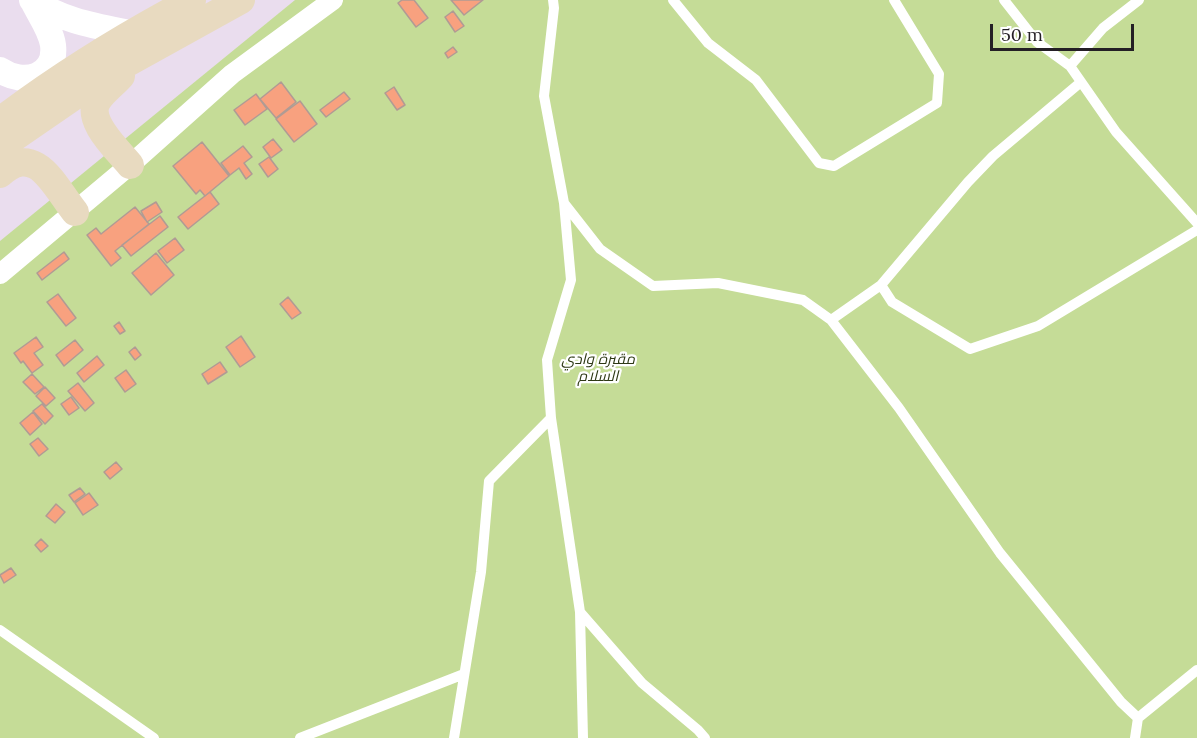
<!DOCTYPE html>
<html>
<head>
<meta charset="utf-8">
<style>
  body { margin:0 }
  #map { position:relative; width:1197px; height:738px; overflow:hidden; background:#eaddee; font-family:Lora,serif }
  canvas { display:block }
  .scale { position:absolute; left:990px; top:24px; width:144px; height:27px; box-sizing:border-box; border:3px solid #241f25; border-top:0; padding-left:8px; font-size:18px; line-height:21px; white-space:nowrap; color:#241f25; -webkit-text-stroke:4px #fff; paint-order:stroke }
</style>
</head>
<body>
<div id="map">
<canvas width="1197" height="738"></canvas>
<div class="scale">50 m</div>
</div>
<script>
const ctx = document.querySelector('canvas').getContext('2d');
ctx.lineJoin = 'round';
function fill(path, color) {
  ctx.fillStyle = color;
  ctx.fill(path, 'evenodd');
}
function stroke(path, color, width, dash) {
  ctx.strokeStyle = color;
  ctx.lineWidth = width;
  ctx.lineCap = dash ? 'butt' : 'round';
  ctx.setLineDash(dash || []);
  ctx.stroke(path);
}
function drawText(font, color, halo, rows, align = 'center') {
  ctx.font = font + ' Lora,Cairo,serif';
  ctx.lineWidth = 4.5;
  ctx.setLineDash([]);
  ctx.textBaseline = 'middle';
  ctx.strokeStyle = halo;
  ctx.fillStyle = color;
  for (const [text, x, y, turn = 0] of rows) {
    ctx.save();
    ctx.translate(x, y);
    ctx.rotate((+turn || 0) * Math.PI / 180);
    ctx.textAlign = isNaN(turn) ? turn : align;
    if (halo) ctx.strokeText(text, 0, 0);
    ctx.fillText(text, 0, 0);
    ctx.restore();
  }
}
fill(new Path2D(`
  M295,0H1197V738H0V241Z`), '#c5dc97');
const building = new Path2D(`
  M402,0H414L428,18L416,27L398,3Z
  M451,0H483L464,15Z
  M453,11L464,26L455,32L445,17Z
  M453,47L457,52L448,58L445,53Z
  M281,82L296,102L276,118L260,99Z
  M394,87L405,105L397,110L385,93Z
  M344,92L350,99L326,117L320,110Z
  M256,94L267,109L245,125L234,110Z
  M300,101L317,124L294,142L276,119Z
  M273,139L282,150L271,158L263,147Z
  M202,142L229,176L205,196L200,190L196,194L173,166Z
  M243,146L252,157L244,163L252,174L246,179L239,168L230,175L221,163Z
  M269,157L278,169L268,177L259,164Z
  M210,192L219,204L188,229L178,217Z
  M156,202L162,212L147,222L141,211Z
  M135,207L149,224L115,251L121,258L111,266L87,235L96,228L101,234Z
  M160,216L168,227L131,256L122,245Z
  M175,238L184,250L167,263L158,251Z
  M64,252L69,259L42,280L37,273Z
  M156,253L174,275L151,295L132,273Z
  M58,294L76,318L66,326L47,302Z
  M288,297L301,313L292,319L280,304Z
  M119,322L125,331L120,334L114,326Z
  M241,336L255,357L240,367L226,347Z
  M36,337L43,347L34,353L43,365L32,373L23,361L21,363L14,353Z
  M75,340L83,350L64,366L56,355Z
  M135,347L141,355L135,360L129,352Z
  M97,356L104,365L84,382L77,373Z
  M220,362L227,372L208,384L202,374Z
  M126,370L136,384L125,392L115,378Z
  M32,374L44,387L35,394L23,382Z
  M78,383L94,403L85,411L68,391Z
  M45,387L55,398L46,406L36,396Z
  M71,397L79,408L69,415L61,404Z
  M42,404L53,416L45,424L33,411Z
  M33,412L42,424L30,435L20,423Z
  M38,438L48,449L39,456L30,444Z
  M116,462L122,469L110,479L104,472Z
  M80,488L85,494L74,502L69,495Z
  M89,493L98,505L83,515L75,503Z
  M56,504L65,512L55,523L46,516Z
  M41,539L48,546L41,552L35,545Z
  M11,568L16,575L4,583L0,575Z`);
fill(building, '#f8a17f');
stroke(building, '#b09b94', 1.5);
stroke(new Path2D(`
  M553,0L554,8L544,96L564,203L571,280L547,360L551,418L580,612L583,738
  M673,0L708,43L756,80L819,163L834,166L937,103L939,74L894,0
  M1004,0L1037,42L1070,66L1103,28L1139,0
  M1070,66L1116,132L1197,223
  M564,203L600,249L653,286L718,283L803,300L831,320L899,408L1000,553L1121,702L1138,718L1135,738
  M881,285L892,302L970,349L1038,326L1197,230
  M831,320L881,285L968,182L993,156L1081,82
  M580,612L642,683L698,730L705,738
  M0,630L154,738
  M1138,718L1197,670
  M300,738L464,674
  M454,738L481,572L489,481L551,418`), '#fff', 10);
stroke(new Path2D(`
  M0,274L130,165L232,74L333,0`), '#fff', 20);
stroke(new Path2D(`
  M32,0C62,21 95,26 130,33
  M0,70C23,86 57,77 53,45C51,30 39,14 33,1`), '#fff', 26);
stroke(new Path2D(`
  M121,76C114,84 104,91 98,100C84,120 118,150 130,165
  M0,121C62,74 124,36 192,0
  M0,150L9,141L102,77L241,0
  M0,174C36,141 54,186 75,212`), '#e8dac0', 28);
drawText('italic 15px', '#2d3814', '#fff', [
  ["مقبرة وادي",598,360],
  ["السلام",598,377]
]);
</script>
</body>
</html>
